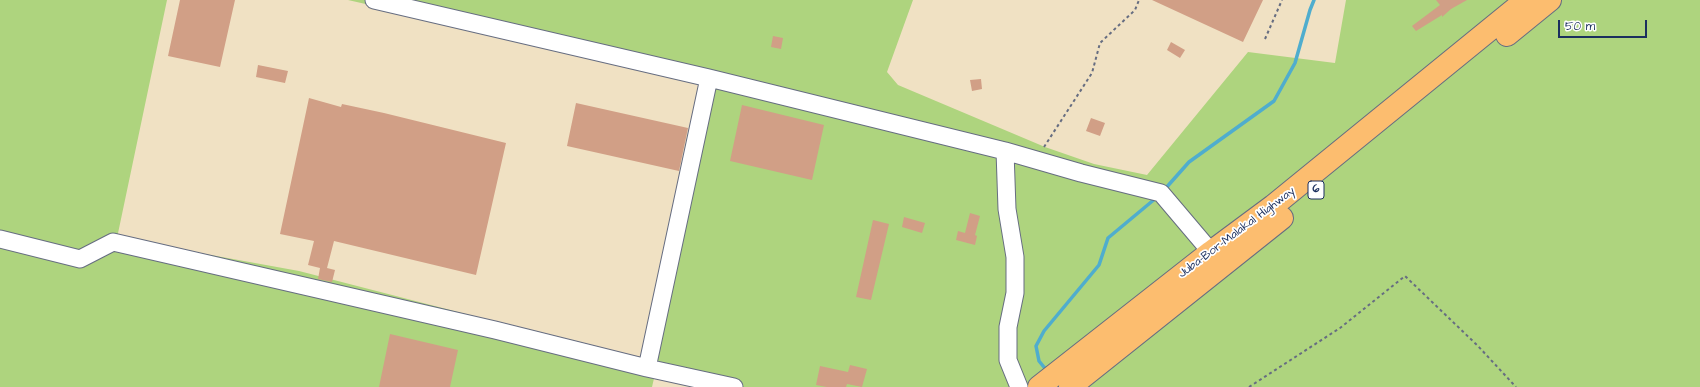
<!DOCTYPE html>
<html>
<head>
<meta charset="utf-8">
<style>
  body { margin:0 }
  #map { position:relative; width:1700px; height:387px; overflow:hidden; background:#f0e1c3; font-family:"Architects Daughter",sans-serif }
  canvas { display:block }
  .scale { position:absolute; left:1558px; top:20px; width:89px; height:18px; box-sizing:border-box; border:2px solid #1b2f5e; border-top:0; padding-left:5px; font-size:12px; line-height:14px; white-space:nowrap; color:#1b2f5e; -webkit-text-stroke:3px #fff; paint-order:stroke }
</style>
</head>
<body>
<div id="map">
<canvas width="1700" height="387"></canvas>
<div class="scale">50 m</div>
</div>
<script>
const ctx = document.querySelector('canvas').getContext('2d');
ctx.lineJoin = 'round';
function fill(path, color) {
  ctx.fillStyle = color;
  ctx.fill(path, 'evenodd');
}
function stroke(path, color, width, dash) {
  ctx.strokeStyle = color;
  ctx.lineWidth = width;
  ctx.lineCap = dash ? 'butt' : 'round';
  ctx.setLineDash(dash || []);
  ctx.stroke(path);
}
function drawText(font, color, halo, rows, align = 'center') {
  ctx.font = font + ' "Architects Daughter",sans-serif';
  ctx.lineWidth = 3.5;
  ctx.setLineDash([]);
  ctx.textBaseline = 'middle';
  ctx.strokeStyle = halo;
  ctx.fillStyle = color;
  for (const [text, x, y, turn = 0] of rows) {
    ctx.save();
    ctx.translate(x, y);
    ctx.rotate((+turn || 0) * Math.PI / 180);
    ctx.textAlign = isNaN(turn) ? turn : align;
    if (halo) ctx.strokeText(text, 0, 0);
    ctx.fillText(text, 0, 0);
    ctx.restore();
  }
}
fill(new Path2D(`
  M0,0H167L117,238L299,271L644,360L706,82L348,0H913L887,72L898,85L1045,147L1094,164L1147,175L1248,52L1335,63L1346,0H1700V387H710L655,374L652,387H0Z`), '#aed47e');
stroke(new Path2D(`
  M1165,189L1189,162L1274,101L1295,63L1310,10L1314,0
  M1048,372L1039,361L1036,346L1044,331L1099,265L1108,238L1156,198`), '#4fadce', 3.5);
fill(new Path2D(`
  M180,0H235L220,67L168,56Z
  M1152,0H1263L1243,42Z
  M1436,0H1467L1451,9L1442,17V15L1416,31L1412,26L1440,5Z
  M773,36L783,38L781,49L771,47Z
  M1171,42L1185,50L1180,58L1167,50Z
  M258,65L288,71L285,83L256,77Z
  M981,79L982,89L972,91L970,80Z
  M309,98L341,107L342,104L384,113L506,143L476,275L334,241L327,268L335,270L332,282L318,279L320,268L308,265L314,241L280,234Z
  M576,103L688,128L679,171L567,146Z
  M742,105L824,125L812,180L730,161Z
  M1091,118L1105,123L1100,136L1086,131Z
  M970,213L980,216L975,235L977,236L975,245L956,240L958,231L965,233Z
  M904,217L925,223L922,233L902,227Z
  M873,220L889,224L871,300L856,297Z
  M390,334L458,350L450,387H379Z
  M850,365L867,369L862,387L847,384L846,387H827L816,385L820,366L848,372Z`), '#d19f86');
const minor = new Path2D(`
  M374,0L709,78L1005,151L1081,173L1161,193L1211,252
  M1005,151L1007,209L1015,257V293L1008,327V360L1019,387
  M0,239L80,259L113,242L495,330L647,368L734,387
  M647,368L709,78`);
const highway = new Path2D(`
  M1507,35L1550,0
  M1039,387L1211,252L1273,206L1526,0
  M1070,387L1282,218`);
stroke(minor, '#666d81', 19);
stroke(highway, '#666d81', 24);
stroke(new Path2D(`
  M1265,39L1282,0
  M1044,147L1092,73L1100,43L1135,10L1139,0
  M1249,387L1340,328L1405,276L1478,346L1516,387`), '#666d81', 2, [3, 3]);
stroke(minor, '#fff', 17);
stroke(highway, '#fcbd6f', 22);
for (const [x, y, w] of [
  [1316,190,16]
]) {
  const box = new Path2D();
  box.roundRect(x - w / 2, y - 9, w, 18, 3);
  ctx.fillStyle = '#fff';
  ctx.fill(box);
  stroke(box, '#1b2f5e', 1);
}
drawText('bold 11px', '#1b2f5e', null, [
  ["6",1316,190]
]);
drawText('12px', '#1b2f5e', '#fff', [
  ["Juba-Bor-Malakal Highway",1237,233,-37]
]);
</script>
</body>
</html>
